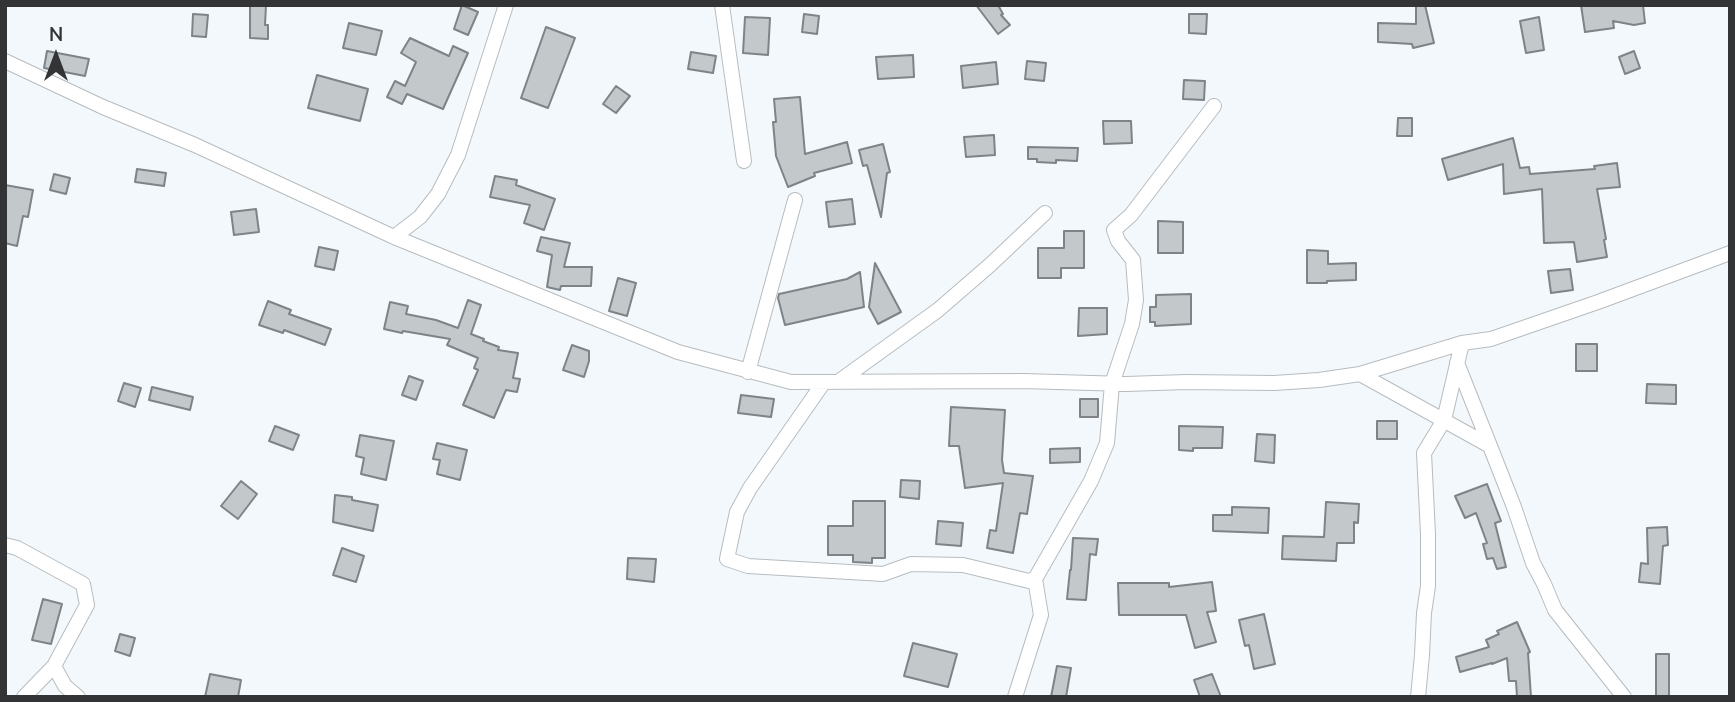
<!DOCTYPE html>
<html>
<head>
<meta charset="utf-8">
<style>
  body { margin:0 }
  #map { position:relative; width:1735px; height:702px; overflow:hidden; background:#f3f8fc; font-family:"Nunito Sans",sans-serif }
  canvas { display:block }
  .frame { position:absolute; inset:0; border:7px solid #323435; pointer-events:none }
  .north { position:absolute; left:21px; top:21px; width:70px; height:70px; -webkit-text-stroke:5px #f3f8fc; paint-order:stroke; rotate:0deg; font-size:19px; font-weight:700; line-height:28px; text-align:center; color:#323435 }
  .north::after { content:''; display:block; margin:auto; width:24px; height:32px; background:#323435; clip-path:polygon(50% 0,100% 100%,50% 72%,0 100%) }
</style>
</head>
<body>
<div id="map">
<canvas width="1735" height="702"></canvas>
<div class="frame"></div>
<div class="north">N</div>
</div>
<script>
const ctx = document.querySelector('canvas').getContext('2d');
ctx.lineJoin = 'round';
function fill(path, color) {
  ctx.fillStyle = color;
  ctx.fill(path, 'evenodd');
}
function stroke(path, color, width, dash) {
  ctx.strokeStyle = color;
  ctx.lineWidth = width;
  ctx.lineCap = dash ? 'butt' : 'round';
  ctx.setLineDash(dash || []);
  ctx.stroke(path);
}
const building = new Path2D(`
  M250,5H266L265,25H268V39L250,38Z
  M462,5L478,12L468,35L454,29Z
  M976,5H998L1003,14L1001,15L1010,25L998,34Z
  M1416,5H1425L1434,43L1413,48L1412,44L1378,42V23L1416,24Z
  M1581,5H1643L1645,23L1634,25L1613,21L1614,28L1585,32Z
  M193,14L208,15L206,37L192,36Z
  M804,14L819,16L817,34L802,32Z
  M1189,14H1207L1206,34L1189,33Z
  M745,17L770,18L768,55L743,53Z
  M1539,17L1544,50L1526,53L1520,21Z
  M349,23L382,31L376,55L343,48Z
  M546,27L575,38L548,108L521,98Z
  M410,38L449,56L453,46L468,53L443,109L407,94L402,104L387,97L395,81L405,86L416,62L401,53Z
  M47,51L89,59L85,76L44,68Z
  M1634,51L1640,68L1625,74L1619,57Z
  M691,52L716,56L713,73L688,69Z
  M913,55L914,77L878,79L876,57Z
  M1027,61L1046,63L1044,81L1025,79Z
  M996,62L998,84L963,88L961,66Z
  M317,75L368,89L360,121L308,108Z
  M1184,80L1205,81L1204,100L1183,99Z
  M616,86L630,96L616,113L603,104Z
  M800,97L805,154L847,142L852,163L814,173L815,176L788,187L776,156L773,122H776L774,99Z
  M1398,118H1412V136H1397Z
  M1103,121H1131L1132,143L1104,144Z
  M994,135L995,155L966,157L964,137Z
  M1513,138L1520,168L1529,167L1530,174L1595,169L1594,166L1617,163L1620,187L1597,189L1606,239L1604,240L1607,257L1577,262L1574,242L1544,243L1542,189L1504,194L1503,164L1448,180L1442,159Z
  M883,144L890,172L887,173L881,217L867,165L863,166L859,150Z
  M1028,147L1078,148L1077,161L1056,160V163L1037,162V159H1028Z
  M137,169L166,173L164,186L135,182Z
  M54,174L70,178L66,194L50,190Z
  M495,176L517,180L516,185L555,199L544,230L524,223L530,205L490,197Z
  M5,185L33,190L28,217L23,216L17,246L5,243Z
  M852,199L855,224L829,227L826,202Z
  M256,209L259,232L234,235L231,212Z
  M1158,221L1183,222V253H1158Z
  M1064,231H1084V268H1061V278H1038V248H1064Z
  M541,237L570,243L564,267H592L591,286H561L560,290L547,287L552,255L537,251Z
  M319,247L338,251L334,270L315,266Z
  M1307,250L1328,251V264L1356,263V280L1327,281V283H1307Z
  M875,263L901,312L878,324L869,307Z
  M1570,269L1573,290L1551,293L1548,271Z
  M860,272L864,307L785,325L778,298L779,294L847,279Z
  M618,278L636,283L627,316L609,311Z
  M1191,294V324L1155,326V322H1150V307H1156V295Z
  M468,300L481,305L471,334L484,339L483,341L499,347L498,350L518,353L513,378L520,379L517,392L506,390L494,418L463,405L478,370L474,368L478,358L447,345L450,339L403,331L402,333L384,329L390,302L408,306L406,314L436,320L458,328Z
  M268,301L291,310L289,314L331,329L325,345L284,330L283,333L259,325Z
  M1079,308H1107V334L1078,336Z
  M1576,344H1597V371H1576Z
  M572,345L589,351V361L584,377L563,370Z
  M409,376L423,381L416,400L402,395Z
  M124,383L141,388L135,407L118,401Z
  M1647,384L1676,385V404L1646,403Z
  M152,387L193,397L190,410L149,400Z
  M741,395L774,399L771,417L738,413Z
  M1080,399H1098V417H1080Z
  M951,407L1005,410L1002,460L1004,473L1033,476L1027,514L1020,513L1013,553L987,548L990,530L996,531L1003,483L965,488L959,446H949Z
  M1377,421H1397V439H1377Z
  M275,426L299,435L293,450L269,441Z
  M1179,426L1223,427L1222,448H1193V451L1179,450Z
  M1257,434L1275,435L1274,463L1255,461Z
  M360,435L394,441L386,480L361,474L364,458L356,456Z
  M437,443L467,450L460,480L437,474L440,460L433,459Z
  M1080,448V462L1050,463V449Z
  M901,480L920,481L919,499L900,497Z
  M241,481L257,494L238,519L221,506Z
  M1487,484L1501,521L1495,523L1506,567L1497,569L1493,558L1487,559L1483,544L1487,543L1476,513L1465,518L1455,496Z
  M335,495L352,497V500L378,505L373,531L333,522Z
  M853,501H885V558H872V563L853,562V555H828V526H853Z
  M1326,502L1359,504L1358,523L1354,522V543H1337L1336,561L1282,559L1283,536L1324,537Z
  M1232,507L1269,508L1268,533L1213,531V515H1232Z
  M938,521L963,523L961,546L936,544Z
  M1667,527L1668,545L1663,546L1660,584L1639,582L1641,563L1648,564L1647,528Z
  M1073,538L1098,539L1096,555L1090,554L1086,600L1067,599L1070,570H1071Z
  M342,548L364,556L356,582L333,575Z
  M628,558L656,559L654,582L627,579Z
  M1212,582L1216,611L1207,612L1216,642L1195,648L1186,615H1119L1118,583H1169V587Z
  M43,599L62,604L51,644L32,640Z
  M1264,614L1275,664L1254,669L1249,645L1245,646L1239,620Z
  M1517,622L1530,652L1528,653L1531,697H1517L1516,681H1509L1507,658L1492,664V663L1460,672L1456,657L1489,647L1486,640L1499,634L1497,631Z
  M120,634L135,638L130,656L115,651Z
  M913,643L957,654L948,687L904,676Z
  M1656,654H1669V696H1656Z
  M1057,666L1071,668L1066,697H1051Z
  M210,674L241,680L238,697H205Z
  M1212,674L1221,697H1200L1194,680Z`);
fill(building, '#c3c8cb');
stroke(building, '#7f8387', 2);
const minor = new Path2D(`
  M722,5L744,161
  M5,61L103,107L195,145L394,237L678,352L791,382L1023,381L1126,384L1186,382L1274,383L1319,380L1360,374L1462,343L1491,339L1598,302L1730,253
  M394,237L420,217L438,194L458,155L506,5
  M1457,363L1490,446
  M748,372L795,200
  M1360,374L1490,446L1514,507L1533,563L1544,584L1555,610L1624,697
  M824,382L750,488L737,512L727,559L748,566L883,574L911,564L963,565L1029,581L1035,579
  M838,382L938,310L990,265L1045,213
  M5,545L17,548L83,584L87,605L54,666L65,686L78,697
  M24,697L54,666
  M1015,697L1041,615L1035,579L1091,481L1107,443L1112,384L1132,324L1136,300L1133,260L1118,241L1114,230L1131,215L1214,106
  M1418,697L1422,655L1424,613L1428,586V534L1424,453L1444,420L1462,343`);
stroke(minor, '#b7bcbf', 16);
stroke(minor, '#fff', 14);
</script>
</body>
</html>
